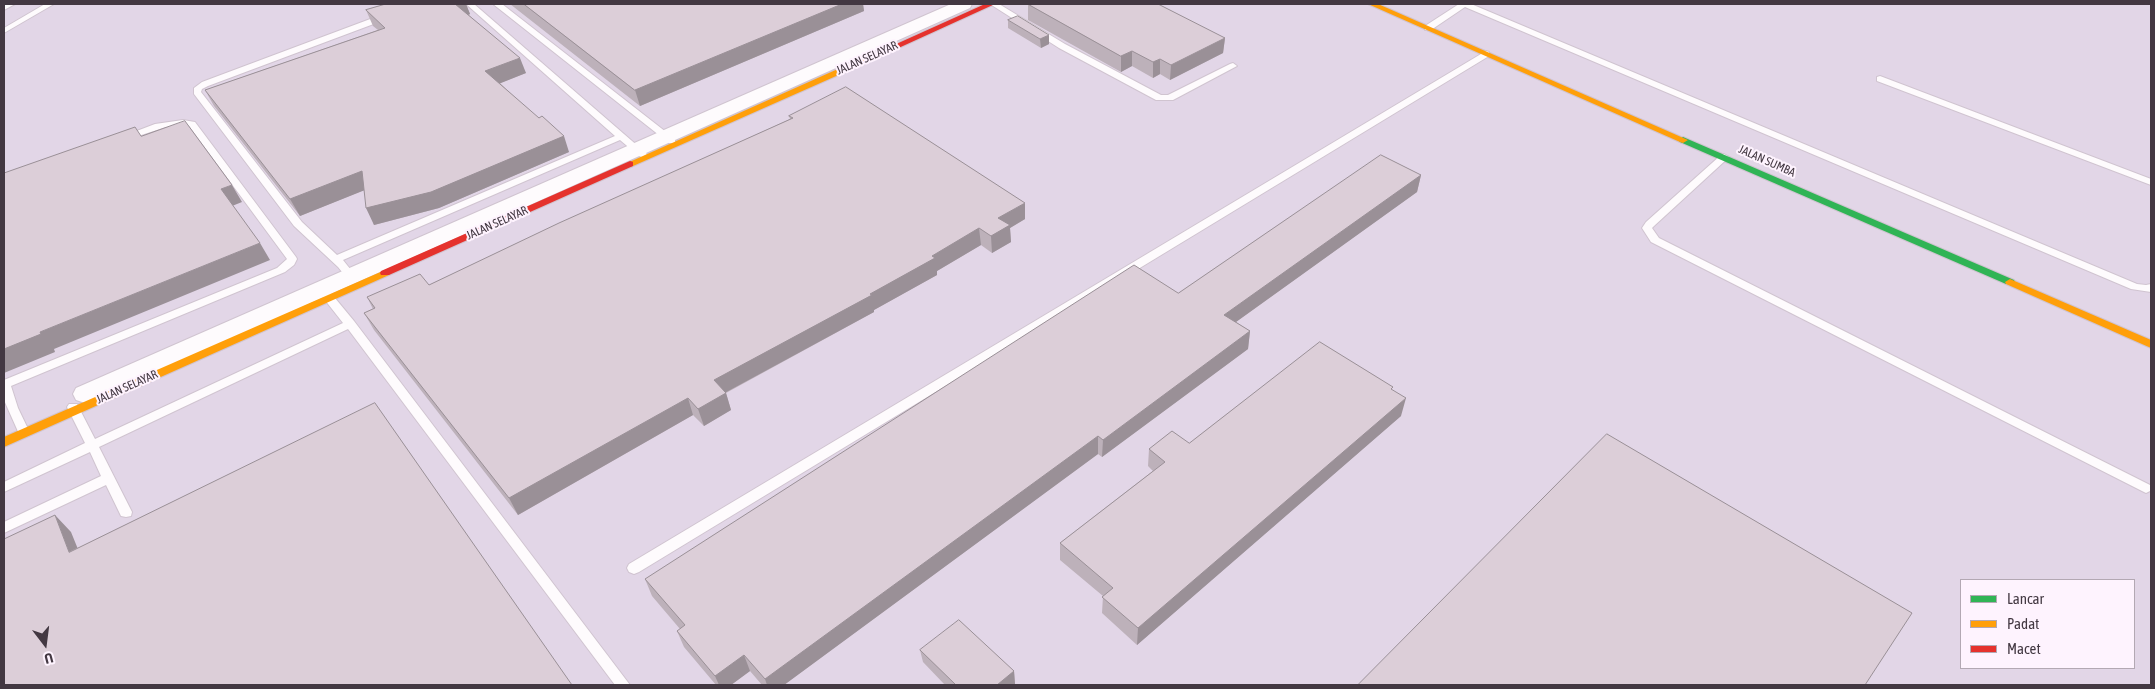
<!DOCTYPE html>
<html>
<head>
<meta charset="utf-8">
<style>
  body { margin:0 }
  #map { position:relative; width:2155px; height:689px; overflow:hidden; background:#f5e5f4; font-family:"Asap Condensed",sans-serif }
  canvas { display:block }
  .frame { position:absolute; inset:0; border:5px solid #433842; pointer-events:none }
  .legend { position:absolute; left:1960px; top:579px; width:175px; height:90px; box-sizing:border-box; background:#fef3fe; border:1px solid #b3a8b3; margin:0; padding:6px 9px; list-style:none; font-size:15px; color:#433842 }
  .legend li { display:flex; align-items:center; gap:10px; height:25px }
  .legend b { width:25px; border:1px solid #b3a8b3 }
  .north { position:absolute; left:20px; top:619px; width:50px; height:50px; -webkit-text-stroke:4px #fef3fe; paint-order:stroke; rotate:165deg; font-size:14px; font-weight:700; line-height:20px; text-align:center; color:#433842 }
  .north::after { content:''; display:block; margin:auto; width:18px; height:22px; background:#433842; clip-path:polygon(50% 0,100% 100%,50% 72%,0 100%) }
</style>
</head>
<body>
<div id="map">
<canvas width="2155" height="689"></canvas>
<div class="frame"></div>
<ul class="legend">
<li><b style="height:6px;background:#30b455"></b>Lancar</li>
<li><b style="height:6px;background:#ff9f0a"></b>Padat</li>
<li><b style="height:6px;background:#e5322d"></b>Macet</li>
</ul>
<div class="north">U</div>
</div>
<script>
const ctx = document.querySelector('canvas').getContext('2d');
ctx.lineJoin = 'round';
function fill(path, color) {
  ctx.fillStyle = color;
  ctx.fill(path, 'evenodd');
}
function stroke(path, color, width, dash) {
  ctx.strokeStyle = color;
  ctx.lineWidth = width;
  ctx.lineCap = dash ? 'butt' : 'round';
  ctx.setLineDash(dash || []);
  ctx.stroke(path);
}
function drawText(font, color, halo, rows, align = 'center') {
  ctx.font = font + ' "Asap Condensed",sans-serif';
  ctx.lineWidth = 4;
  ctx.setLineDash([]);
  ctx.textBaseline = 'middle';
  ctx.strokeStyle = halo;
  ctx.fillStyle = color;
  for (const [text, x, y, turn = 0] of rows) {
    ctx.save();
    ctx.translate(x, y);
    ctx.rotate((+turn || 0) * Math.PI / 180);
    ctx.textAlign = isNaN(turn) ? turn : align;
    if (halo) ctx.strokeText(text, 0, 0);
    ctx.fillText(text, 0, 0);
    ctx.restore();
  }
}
fill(new Path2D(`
  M4,4H2151V685H4ZM1961,580H2134V668H1961Z`), '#e2d6e7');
const lane = new Path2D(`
  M6,4H15L4,10V5Z
  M45,4H54L4,33V28Z
  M466,4H474L647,154L642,157L639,156L620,140L343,260L359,280L358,282H350L338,267L294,226L194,94V88L202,82L381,15H387V19L208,86L202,89L201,92L302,222L337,255L615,136Z
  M493,4H502L675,139V143H669Z
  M990,4H999L1065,44L1161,95H1168L1230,64L1233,63L1237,66L1173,100H1156L1059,48Z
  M1459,4H1471L2137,284L2146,285L2151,284V292L2131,289L1465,7L1431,30H1425V26Z
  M1486,51L1489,52V56L639,572L634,574L629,572L627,568L629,564Z
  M1880,76L2151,179V185L1877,81V77Z
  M183,120L195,122L296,257L297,259L294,265L285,272L11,386L18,408L30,433L28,436H20L4,400V380L277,268L287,259L189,126L166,127L126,140L121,137L155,124Z
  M1724,154L1729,157L1727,159L1654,226L1652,228L1659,238L2150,485V491L2146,493L2142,491L1651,242L1642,228L1646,222L1721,155Z
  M326,291L330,292L354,321L630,685H615L348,329L99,447L132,512L131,516L126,517L121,516L106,485L4,533V522L101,476L90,452L4,492V482L85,443L67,407L69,404H77L95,439L343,323L321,295Z`);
const street = new Path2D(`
  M951,4H972L970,8L94,400L85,403L76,400L73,394L76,388Z`);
const fast = new Path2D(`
  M1683,137L2014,280L2015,282L2014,284H2006L1680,142L1678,140Z`);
const slow = new Path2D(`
  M1368,4H1378L1688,140L1683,143L1680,142Z
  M867,56L870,57V61L633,166L630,167L625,164Z
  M385,270L389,271L390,273L389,275L4,447V437Z
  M2010,279L2151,340V348L2006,284L2005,282Z`);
const jam = new Path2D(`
  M985,4H995L870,61L867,62L863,59Z
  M630,161L633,162V166L389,275H381L380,273L381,271Z`);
stroke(lane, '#d0c4d0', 2);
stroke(street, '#d0c4d0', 2);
stroke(fast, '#d0c4d0', 2);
stroke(slow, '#d0c4d0', 2);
stroke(jam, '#d0c4d0', 2);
fill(lane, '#fefbfd');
fill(street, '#fefbfd');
fill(fast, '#30b455');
fill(slow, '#ff9f0a');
fill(jam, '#e5322d');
fill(new Path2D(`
  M386,4H466L470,14L469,15L526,73L500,83L569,152L439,208L374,225L364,190L300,216L214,106L205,90L378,30L373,26L366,10Z
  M510,4H863L864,11L640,106Z
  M1028,4L1225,38L1223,53L1170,80L1160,74L1153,78L1132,66L1121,72L1028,20Z
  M1008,20L1049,44L1041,48L1008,28Z
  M789,116L1025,219L1010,228L1011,242L992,253L981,245L937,271V275L874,310V312L726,393L731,410L704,426L693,415L518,515L374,330L364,313L373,309L367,297L429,285L790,119Z
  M1421,175L1417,192L1236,322L1250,331L1248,349L1102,457L1098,454L784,685H762L750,671L731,685H716L684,647L677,631L680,629L652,596L645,579L1178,293Z
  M1392,390L1401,416L1137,645L1102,613L1103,596L1060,560V543L1153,471L1148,466L1149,449L1189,443Z
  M920,650L1014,671L1015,684L1013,685H945L923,662Z`), '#bdb1ba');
fill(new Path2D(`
  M454,4H466L470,14L460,18Z
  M842,4H863L864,11L640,106L635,90Z
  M1049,35V44L1041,48L1040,39Z
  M1225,38L1223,53L1170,80L1171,65Z
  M1132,51V66L1121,72V56Z
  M520,58L526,73L491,87L485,71Z
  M1160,59V74L1153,78V62Z
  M564,136L569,152L439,208L374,225L366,208Z
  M362,171L370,188L300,216L290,199Z
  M1421,175L1417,192L1222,332L1224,315Z
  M232,185L242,202L232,206L221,189Z
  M1025,203V219L1010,228L1011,242L992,253L991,236L998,218Z
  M979,228L981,245L937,271V275L874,310V312L719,396L714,380L870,294L932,256Z
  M260,243L270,260L54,349L55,352L4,373V349L40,332Z
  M1250,331L1248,349L1102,457L1103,440Z
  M726,393L731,410L704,426L698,409Z
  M688,398L693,415L518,515L509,498Z
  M1406,398L1401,416L1137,645L1138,628Z
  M1098,436V454L784,685H767L765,679Z
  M55,515L71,532L86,569L69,552Z
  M744,655L750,671L731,685H719L715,676Z
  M1014,671L1015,684L1013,685H997Z`), '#9a9097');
const building = new Path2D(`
  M386,4H455L520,58L485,71L539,118L542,116L564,136L431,192L366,208L362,171L290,199L205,90L385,28L366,10Z
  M524,4H842L635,90Z
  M1028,4H1158L1225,38L1171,65L1160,59L1153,62L1132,51L1121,56Z
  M1018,16L1049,35L1040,39L1008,20Z
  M846,87L1025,203L998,218L1010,225L991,236L979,228L932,256L935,258L870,294L872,295L714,380L726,393L698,409L688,398L509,498L364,313L375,308L367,297L420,274L429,285L559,223L793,118L789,116Z
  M185,121L232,185L221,189L260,243L40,332L41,334L4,349V173L135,127L141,136Z
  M1381,155L1421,175L1224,315L1250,331L1103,440L1098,436L765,679L744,655L715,676L677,631L685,625L645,579L1134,265L1178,293Z
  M1320,342L1393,387L1391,389L1406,398L1138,628L1102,597L1113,588L1060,543L1165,462L1149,449L1172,431L1189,443Z
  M375,403L572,685H4V539L55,515L69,552Z
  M1607,434L1912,613L1865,685H1358Z
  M959,620L1014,671L997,685H956L920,650Z`);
fill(building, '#dcced8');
stroke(building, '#9a9097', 1);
drawText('12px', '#433842', '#fef3fe', [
  ["JALAN SELAYAR",867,58,-24],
  ["JALAN SUMBA",1767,161,24],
  ["JALAN SELAYAR",497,223,-24],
  ["JALAN SELAYAR",127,387,-24]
]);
</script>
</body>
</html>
